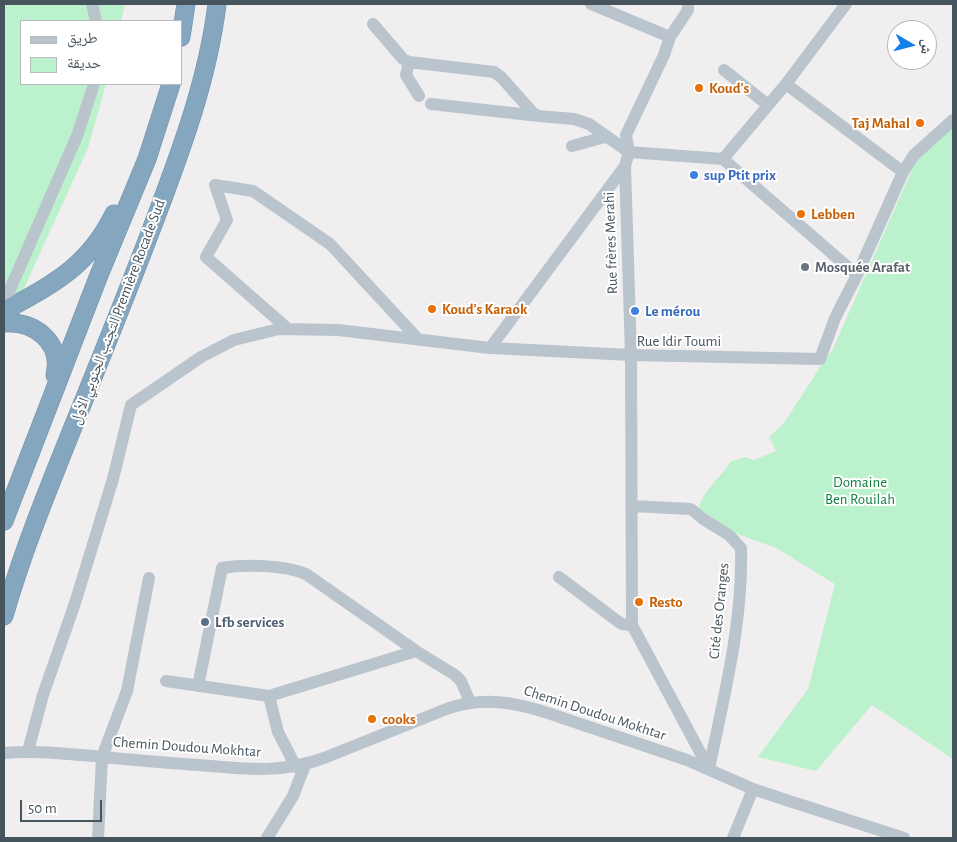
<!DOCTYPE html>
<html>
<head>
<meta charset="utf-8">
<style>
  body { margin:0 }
  #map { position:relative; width:957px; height:842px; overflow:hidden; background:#f1eeef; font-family:"Alegreya Sans","Noto Naskh Arabic",sans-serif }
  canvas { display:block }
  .frame { position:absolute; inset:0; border:5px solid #46545d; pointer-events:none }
  .legend { position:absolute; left:20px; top:20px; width:162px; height:65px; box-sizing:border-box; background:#fff; border:1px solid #b5bbbe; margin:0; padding:6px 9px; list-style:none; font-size:15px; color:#46545d }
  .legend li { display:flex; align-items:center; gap:10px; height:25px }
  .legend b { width:25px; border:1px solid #b5bbbe }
  .north { position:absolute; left:887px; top:20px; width:50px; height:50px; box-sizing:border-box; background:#fff; border:1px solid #b5bbbe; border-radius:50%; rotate:98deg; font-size:14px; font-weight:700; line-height:20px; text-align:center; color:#46545d }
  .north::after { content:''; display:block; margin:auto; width:18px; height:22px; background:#1280e7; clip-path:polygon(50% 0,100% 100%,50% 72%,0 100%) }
  .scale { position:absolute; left:20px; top:800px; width:82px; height:22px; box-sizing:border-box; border:2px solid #46545d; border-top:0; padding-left:6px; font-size:15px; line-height:18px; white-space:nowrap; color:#46545d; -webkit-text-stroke:4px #fff; paint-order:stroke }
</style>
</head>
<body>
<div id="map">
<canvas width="957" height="842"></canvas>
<div class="frame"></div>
<ul class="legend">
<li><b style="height:6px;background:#bac4cc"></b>طريق</li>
<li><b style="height:14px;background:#bbf1cc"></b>حديقة</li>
</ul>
<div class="north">ش</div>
<div class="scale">50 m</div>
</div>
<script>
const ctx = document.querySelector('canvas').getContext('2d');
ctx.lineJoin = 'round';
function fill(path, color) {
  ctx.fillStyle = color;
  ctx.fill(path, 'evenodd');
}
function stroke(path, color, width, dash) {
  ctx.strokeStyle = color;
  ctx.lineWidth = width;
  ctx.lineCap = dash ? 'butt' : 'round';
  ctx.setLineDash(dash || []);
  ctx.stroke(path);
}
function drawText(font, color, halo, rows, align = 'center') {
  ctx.font = font + ' "Alegreya Sans","Noto Naskh Arabic",sans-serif';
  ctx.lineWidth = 4;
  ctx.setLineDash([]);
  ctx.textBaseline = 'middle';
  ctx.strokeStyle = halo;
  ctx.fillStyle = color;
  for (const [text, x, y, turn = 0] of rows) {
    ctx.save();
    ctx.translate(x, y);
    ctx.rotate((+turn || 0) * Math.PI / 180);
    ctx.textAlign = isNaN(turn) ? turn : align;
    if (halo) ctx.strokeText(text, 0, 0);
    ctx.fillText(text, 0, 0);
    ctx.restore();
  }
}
fill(new Path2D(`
  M4,4H125L121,21H21V84H106L88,148L20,297L4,326Z
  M953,126V759L872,705L816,771L758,757L808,689L835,584L776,548L735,533L699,509C701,492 721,478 730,462L745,457L754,460L776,451L769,437L784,423L824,361L832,351L914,165L921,155Z`), '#bbf1cc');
const highway = new Path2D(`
  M181,37L186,4
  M4,311C53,284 88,267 114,214
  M4,323C34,320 63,343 55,375
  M4,521L99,275L147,159L171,84
  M4,616C22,553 47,492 71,432C100,360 129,289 156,217C182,148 208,78 217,4`);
stroke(highway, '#7091ab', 19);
stroke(new Path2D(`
  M92,4L96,21
  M591,4L670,37
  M688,4V10L670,37L664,55L626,135L629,152L625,166L631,355L632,625L709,769
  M373,24L403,59L409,62L494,72L501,77L533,113L539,116L574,119L589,124L629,152L723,159L786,84L846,4
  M409,62L406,75L419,96
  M724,70L768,105
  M786,84L903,172
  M431,104L539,116
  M572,146L605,137
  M723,159L857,275
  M4,303L77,136L94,84
  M288,329L206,257L227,220L215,185L253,191L330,244L418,339
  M490,348L625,166
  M632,506L691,509L703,519L729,535L741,548C743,623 724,696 709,769
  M559,577L616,620L622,624L632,625
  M166,681L269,696L416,651
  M198,686L222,568C245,564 284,565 306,574L416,651L455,675L461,681L470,702
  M269,696L278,732L296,767
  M28,751L43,695L75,603L113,479L131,405L201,357L234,340L279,329L338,330L490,348L631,355L820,359L835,318L857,275L903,172L914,155L953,120
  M4,753C37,750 70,754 103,757C135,760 167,763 199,765C245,769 279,774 324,758L449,708C484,697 514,702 548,713L687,760L753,789L783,799L904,838
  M98,838L102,757L127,691L149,578
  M267,838L293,796L305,765
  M733,838L753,789`), '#bac4cc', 12);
stroke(highway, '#84a6bf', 18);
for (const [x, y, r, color] of [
  [699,88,5,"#e8710a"],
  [920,123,5,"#e8710a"],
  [694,175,5,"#3f7fe0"],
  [801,214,5,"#e8710a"],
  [805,267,5,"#6b7280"],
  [432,309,5,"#e8710a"],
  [635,311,5,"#3f7fe0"],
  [639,602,5,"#e8710a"],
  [205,622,5,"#5c6f8a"],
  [372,719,5,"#e8710a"]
]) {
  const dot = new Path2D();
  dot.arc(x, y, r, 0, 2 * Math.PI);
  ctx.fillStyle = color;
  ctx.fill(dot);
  stroke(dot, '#fff', 2);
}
drawText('bold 15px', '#c56008', '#fff', [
  ["Koud's",709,88],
  ["Taj Mahal",910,123,"right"],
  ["Lebben",811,214],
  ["Koud's Karaok",442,309],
  ["Resto",649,602],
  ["cooks",382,719]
], 'left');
drawText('bold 15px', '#366cbe', '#fff', [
  ["sup Ptit prix",704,175],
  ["Le mérou",645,311]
], 'left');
drawText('15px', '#46545d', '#fff', [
  ["Rue frères Merahi",611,243,-92],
  ["التجنب الجنوبي الأول Première Rocade Sud",118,312,-69],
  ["Rue Idir Toumi",679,341],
  ["Cité des Oranges",719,611,-84],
  ["Chemin Doudou Mokhtar",595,713,18],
  ["Chemin Doudou Mokhtar",187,747,4]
]);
drawText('bold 15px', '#5b616d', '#fff', [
  ["Mosquée Arafat",815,267]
], 'left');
drawText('15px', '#148142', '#fff', [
  ["Domaine",860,482],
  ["Ben Rouilah",860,499]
]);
drawText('bold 15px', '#4e5e75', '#fff', [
  ["Lfb services",215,622]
], 'left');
</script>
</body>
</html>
